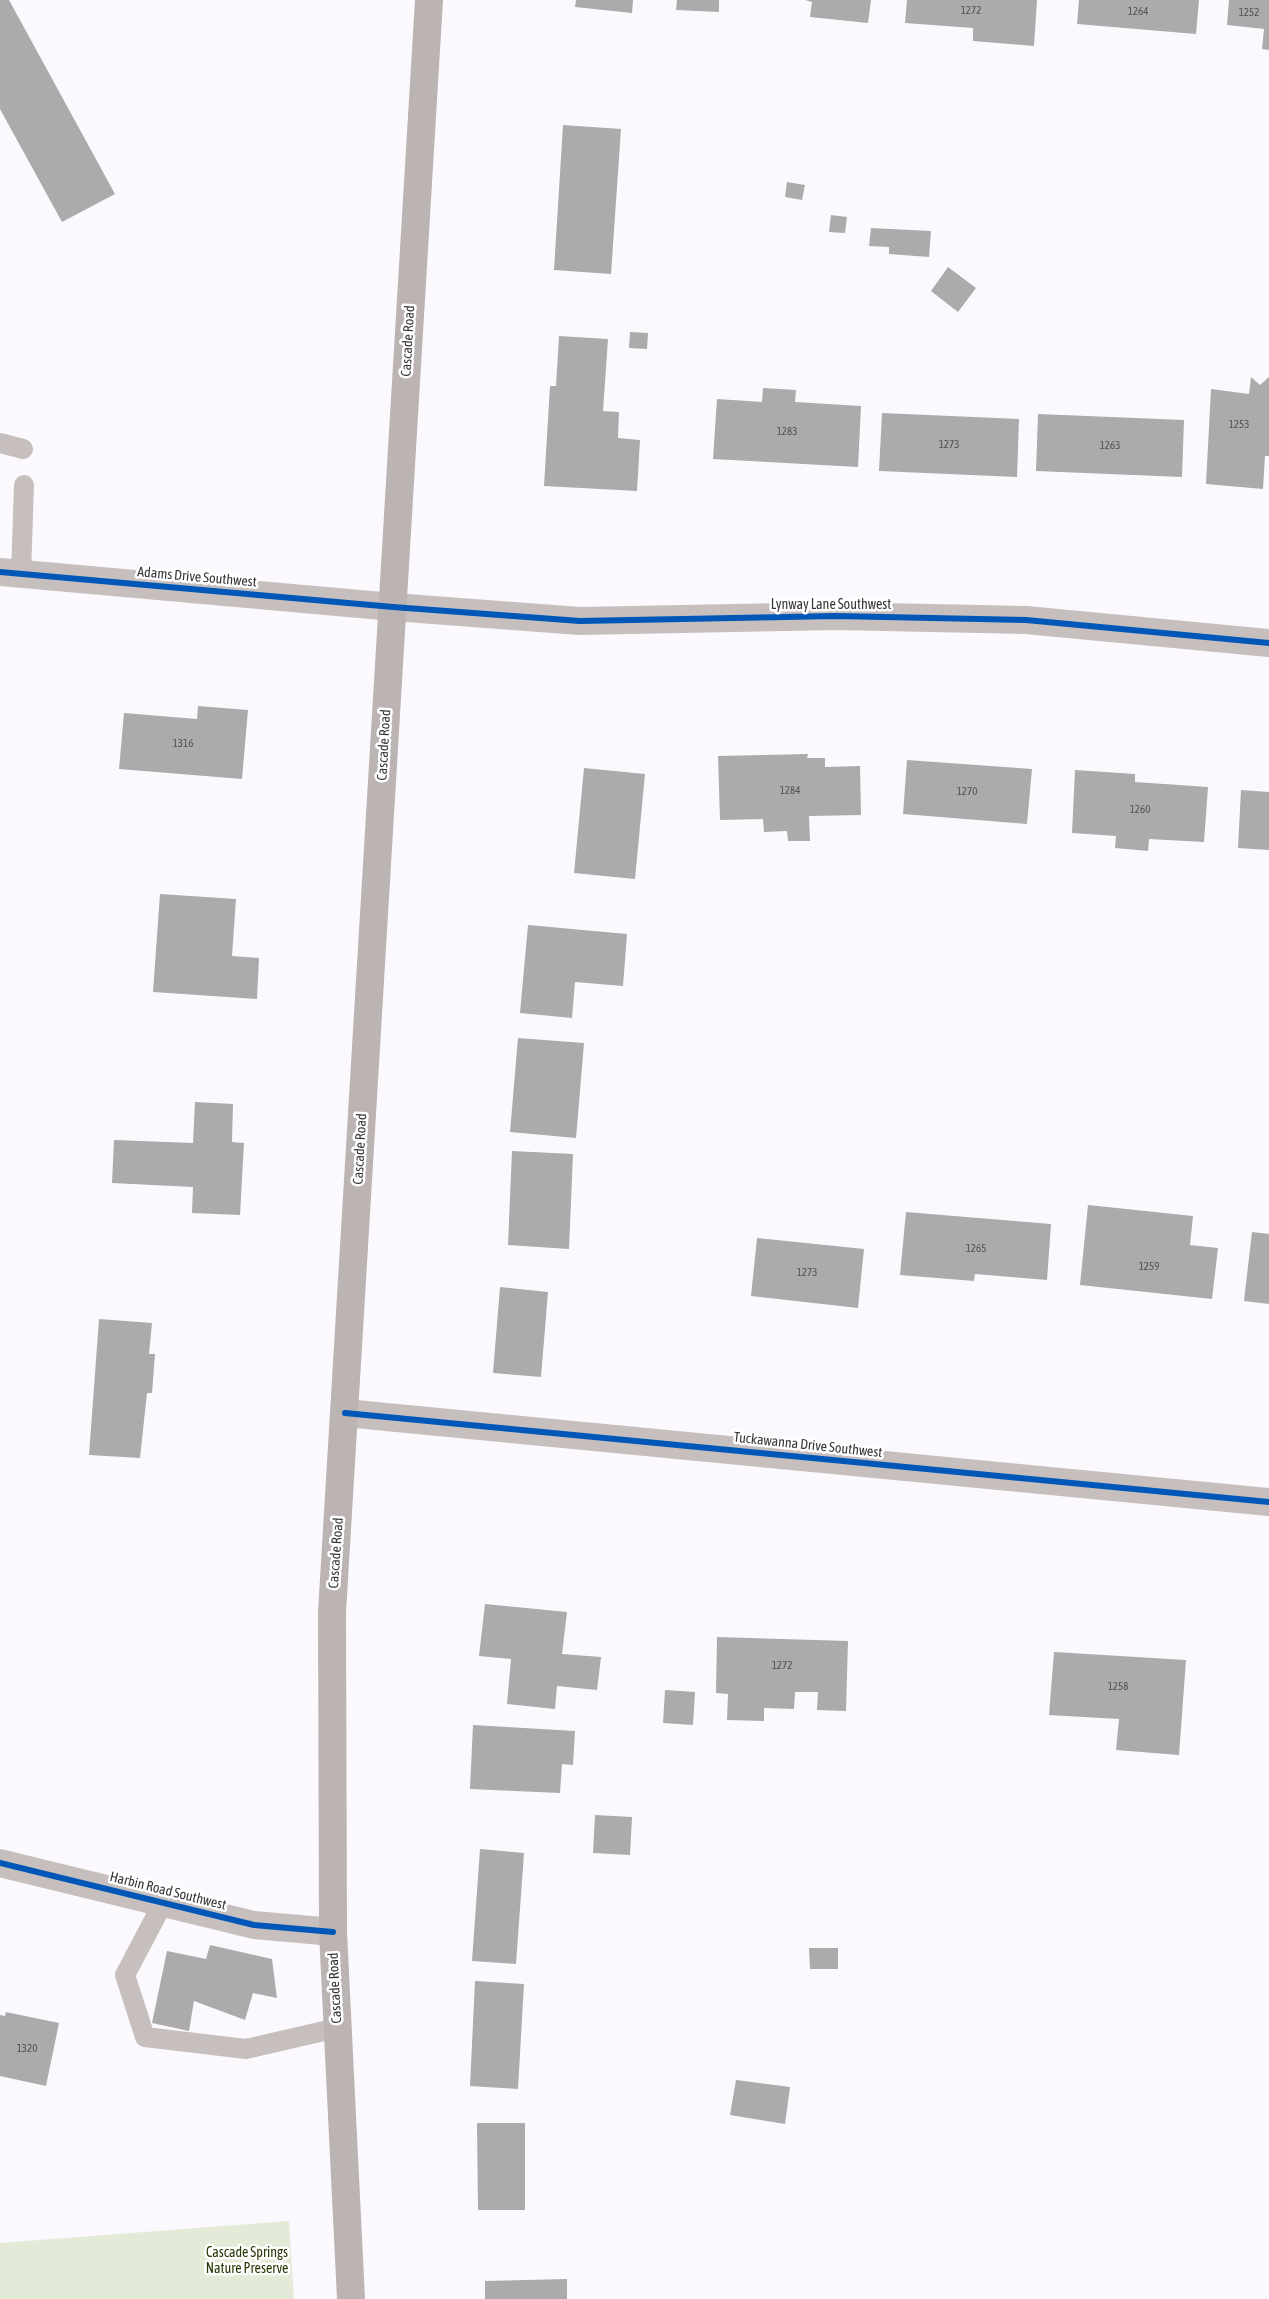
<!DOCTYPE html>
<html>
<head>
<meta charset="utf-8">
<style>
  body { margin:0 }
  canvas { display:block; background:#fbf9fe }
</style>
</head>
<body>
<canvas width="1269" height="2299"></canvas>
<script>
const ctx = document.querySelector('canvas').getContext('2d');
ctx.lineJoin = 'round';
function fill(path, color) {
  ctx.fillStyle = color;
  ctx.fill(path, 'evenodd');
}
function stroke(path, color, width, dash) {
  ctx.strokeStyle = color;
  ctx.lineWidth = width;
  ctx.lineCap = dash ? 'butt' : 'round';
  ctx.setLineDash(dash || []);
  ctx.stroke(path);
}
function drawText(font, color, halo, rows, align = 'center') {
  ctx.font = font + ' "Asap Condensed",sans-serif';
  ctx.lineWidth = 5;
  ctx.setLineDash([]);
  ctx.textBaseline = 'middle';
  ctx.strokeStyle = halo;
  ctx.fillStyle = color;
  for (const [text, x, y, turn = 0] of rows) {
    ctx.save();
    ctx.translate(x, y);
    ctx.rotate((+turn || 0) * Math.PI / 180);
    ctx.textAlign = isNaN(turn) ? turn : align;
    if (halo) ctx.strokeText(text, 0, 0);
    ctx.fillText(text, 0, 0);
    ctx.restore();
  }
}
fill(new Path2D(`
  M289,2221L294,2299H0V2243Z`), '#e3ead7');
fill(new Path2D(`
  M0,0H9L115,194L62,222L0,109Z
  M576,0H633L632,13L575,7Z
  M677,0H719V12L676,10Z
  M805,0H871L868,23L810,17L812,2Z
  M907,0H1037L1034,46L973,41V28L905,23Z
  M1079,0H1199L1196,34L1077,24Z
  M1229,0H1269V50L1262,49L1264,29L1227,25Z
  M563,125L621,129L611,274L554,270Z
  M787,182L805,185L802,200L785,197Z
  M831,215L847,217L845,233L829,232Z
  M871,228L931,231L929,257L889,254V247L869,246Z
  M948,267L976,288L958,312L931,291Z
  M630,332L648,333L647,349L629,348Z
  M559,336L608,339L603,411L619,412L618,438L640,440L637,491L544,486L550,386H556Z
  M1251,377L1260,385L1269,377V456H1265L1263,489L1206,484L1211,389L1249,394Z
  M763,388L796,390L795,402L861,406L858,467L713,459L717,399L762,402Z
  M882,413L1019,419L1017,477L879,471Z
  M1038,414L1184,420L1182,477L1036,471Z
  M198,706L248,710L242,779L119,769L124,713L197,719Z
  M808,754L807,758H825V767L860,766L861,815L809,816L810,841H788L787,831L764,832L763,819L720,820L718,756Z
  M907,760L1032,769L1027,824L903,814Z
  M584,768L645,774L635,879L574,873Z
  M1075,770L1135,774V782L1208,787L1204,842L1149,839L1148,851L1115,848L1116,836L1072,833Z
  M1241,790L1269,792V850L1238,848Z
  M160,894L236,899L232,956L259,958L257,999L153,992Z
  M528,925L627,934L623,986L575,982L572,1018L520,1013Z
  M518,1038L584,1043L576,1138L510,1132Z
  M195,1102L233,1104L232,1142L244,1143L240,1215L192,1213L193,1187L112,1183L114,1140L193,1143Z
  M512,1151L573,1154L569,1249L508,1245Z
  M1088,1205L1193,1216L1190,1245L1218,1248L1212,1299L1080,1285Z
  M906,1212L1051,1224L1047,1280L975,1274L974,1281L900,1275Z
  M1252,1232L1269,1234V1304L1244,1301Z
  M757,1238L864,1249L858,1308L751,1296Z
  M500,1287L548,1292L541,1377L493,1373Z
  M99,1319L152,1323L149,1354H155L152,1393H147L140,1458L89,1455Z
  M485,1604L567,1612L562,1654L601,1657L597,1690L557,1686L555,1709L507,1704L511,1659L479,1656Z
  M717,1637L848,1641L846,1711L817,1710L818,1692H795L794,1709L764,1708V1721L727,1720L728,1694L716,1693Z
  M1054,1652L1186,1660L1179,1755L1116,1750L1119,1719L1049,1715Z
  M665,1690L695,1692L693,1725L663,1723Z
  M473,1725L575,1731L573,1765L562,1764L560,1793L470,1789Z
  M595,1815L632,1817L630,1855L593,1853Z
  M480,1849L524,1853L516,1964L472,1961Z
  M210,1945L272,1959L277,1998L253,1993L245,2020L194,2001L189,2031L152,2023L167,1951L206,1959Z
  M809,1948H838V1969H810Z
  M475,1981L524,1984L518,2089L470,2086Z
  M6,2012L59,2023L46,2086L0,2076V2015L5,2016Z
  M736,2080L790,2087L785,2124L730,2115Z
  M477,2123H525V2210H478Z
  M567,2279V2299H485V2281Z`), '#acaaaa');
stroke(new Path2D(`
  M0,443L23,449
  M21,574L24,485
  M163,1903L125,1975L145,2037L246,2049L337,2028`), '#c6bfbd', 20);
stroke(new Path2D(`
  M0,572L393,607L580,621L836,616L1026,620L1269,643
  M345,1413L1269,1502
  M0,1863L254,1925L333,1932`), '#c6bfbd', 28);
stroke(new Path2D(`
  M351,2299L333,1932L332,1612L429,0`), '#bcb4b2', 28);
stroke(new Path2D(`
  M0,572L393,607L580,621L836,616L1026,620L1269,643
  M345,1413L1269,1502
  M0,1863L254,1925L333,1932`), '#0057b8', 6);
drawText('11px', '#545256', null, [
  ["1272",971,11],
  ["1264",1138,12],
  ["1252",1249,13],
  ["1253",1239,425],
  ["1283",787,432],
  ["1273",949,445],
  ["1263",1110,446],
  ["1316",183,744],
  ["1284",790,791],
  ["1270",967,792],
  ["1260",1140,810],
  ["1265",976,1249],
  ["1259",1149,1267],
  ["1273",807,1273],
  ["1272",782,1666],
  ["1258",1118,1687],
  ["1320",27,2049]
]);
drawText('14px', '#37353a', '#fff', [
  ["Cascade Road",408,341,-87],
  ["Adams Drive Southwest",197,577,5],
  ["Lynway Lane Southwest",831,605],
  ["Cascade Road",384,745,-87],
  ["Cascade Road",360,1149,-87],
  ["Tuckawanna Drive Southwest",808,1445,6],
  ["Cascade Road",336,1553,-86],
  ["Harbin Road Southwest",168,1891,14],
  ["Cascade Road",335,1988,-93]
]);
drawText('14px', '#293806', '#fff', [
  ["Cascade Springs",247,2253],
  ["Nature Preserve",247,2269]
]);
</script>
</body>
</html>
